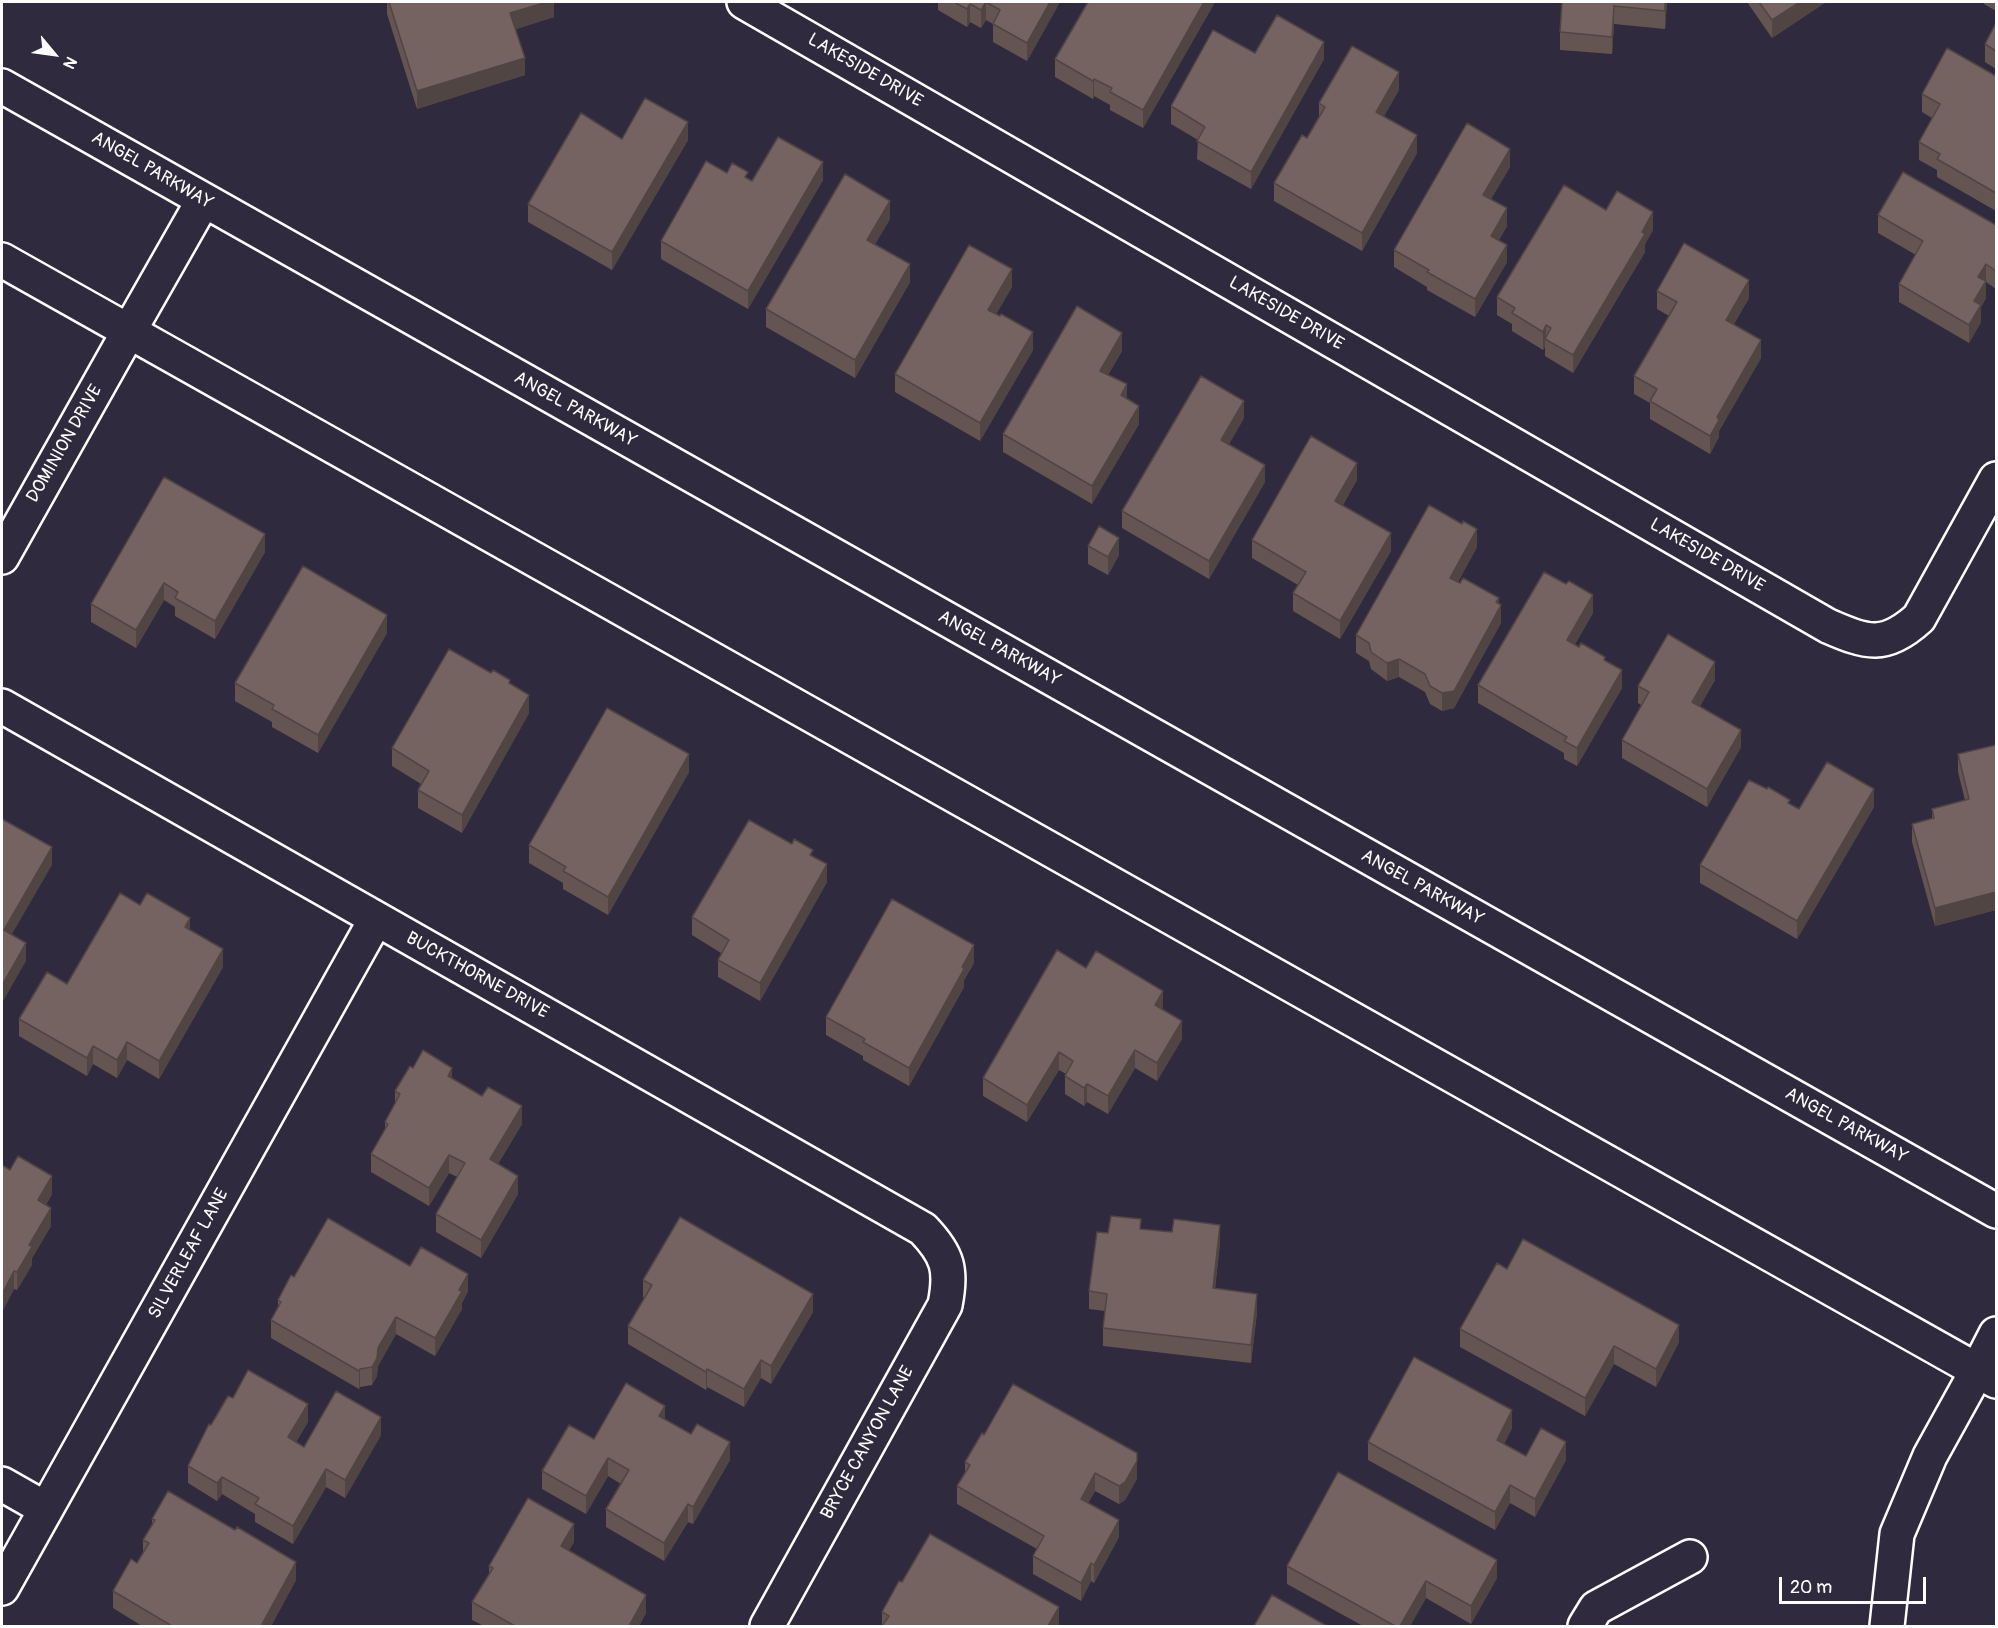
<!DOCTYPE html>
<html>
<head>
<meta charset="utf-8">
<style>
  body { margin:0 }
  #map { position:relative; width:1998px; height:1628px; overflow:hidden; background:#2f2a3d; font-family:Pangolin,sans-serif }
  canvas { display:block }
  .frame { position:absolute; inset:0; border:3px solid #fff; pointer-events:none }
  .north { position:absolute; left:24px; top:24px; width:60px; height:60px; -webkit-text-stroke:4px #2f2a3d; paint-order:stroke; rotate:119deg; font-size:16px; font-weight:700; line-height:24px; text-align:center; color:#fff }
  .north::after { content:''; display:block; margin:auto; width:21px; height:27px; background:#fff; clip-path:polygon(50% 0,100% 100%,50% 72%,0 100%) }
  .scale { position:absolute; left:1779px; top:1577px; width:147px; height:27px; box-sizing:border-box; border:3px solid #fff; border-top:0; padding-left:8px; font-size:18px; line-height:21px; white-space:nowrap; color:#fff; -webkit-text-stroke:4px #2f2a3d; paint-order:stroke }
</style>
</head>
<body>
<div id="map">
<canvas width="1998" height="1628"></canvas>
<div class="frame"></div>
<div class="north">N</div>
<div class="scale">20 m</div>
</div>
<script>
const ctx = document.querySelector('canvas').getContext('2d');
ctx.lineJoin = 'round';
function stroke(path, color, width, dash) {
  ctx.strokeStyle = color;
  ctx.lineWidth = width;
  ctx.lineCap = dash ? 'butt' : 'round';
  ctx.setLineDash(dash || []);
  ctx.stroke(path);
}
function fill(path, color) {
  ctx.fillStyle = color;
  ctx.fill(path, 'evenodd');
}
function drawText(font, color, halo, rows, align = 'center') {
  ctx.font = font + ' Pangolin,sans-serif';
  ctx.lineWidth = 4.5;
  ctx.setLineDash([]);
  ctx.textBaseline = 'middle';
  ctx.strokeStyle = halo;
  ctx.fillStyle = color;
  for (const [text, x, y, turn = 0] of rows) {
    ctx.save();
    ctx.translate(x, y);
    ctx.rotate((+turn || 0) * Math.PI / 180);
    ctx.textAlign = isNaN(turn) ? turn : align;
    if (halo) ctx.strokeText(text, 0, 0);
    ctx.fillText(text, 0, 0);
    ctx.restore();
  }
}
const minor = new Path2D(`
  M744,2L1828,626C1867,643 1885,649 1919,618L1996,479
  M2,557L129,331
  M2,706L923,1229C948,1255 952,1270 945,1305L767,1626
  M2,1484L46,1509
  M2,1588L376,919
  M1585,1626L1596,1608L1690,1557
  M1887,1626L1897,1534L1930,1456L1977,1371`);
const major = new Path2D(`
  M2,86L1996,1211
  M2,260L1996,1381
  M129,331L203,201
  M1977,1371L1996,1334`);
stroke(minor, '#fff', 38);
stroke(major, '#fff', 38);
stroke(minor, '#2f2a3d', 33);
stroke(major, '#2f2a3d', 33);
fill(new Path2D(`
  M387,2H554V17L516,29L525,75L417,109L387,14Z
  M938,2H1060L1027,61L993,42V24L986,20L981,28L970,22L967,27L938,10Z
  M1215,2L1143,128L1110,110V105L1094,96L1093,99L1055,77V59Z
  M1562,2H1667L1665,29L1614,24L1612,54L1560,50V32Z
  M1747,2H1826L1772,38Z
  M1984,2H1996V11L1984,4Z
  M1996,23V69L1985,62V44Z
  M1255,53L1324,59L1251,189L1197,159L1198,140L1171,124V106Z
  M1996,76V211L1937,177V170L1919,160V142L1932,118L1922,112V94Z
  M1399,90L1384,116L1417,153L1362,251L1274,201V183L1307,138L1319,116V103Z
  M622,139L688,140L612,270L528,222V204Z
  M1510,167L1491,199L1507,226L1499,240L1507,262L1475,317L1427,290V287L1394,267V250Z
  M727,173L748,179L752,181L823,180L748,309L661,259V241Z
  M1606,210L1653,230L1645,244V252L1573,373L1545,356V346L1543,350L1512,331V324L1497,315V297Z
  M1878,215L1996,225V289L1986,282V298L1981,307V322L1969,343L1899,302V284L1916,255L1878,233Z
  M890,219L875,244L910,282L855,378L766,327V309Z
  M1012,287L996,314L1033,350L980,441L895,392V374Z
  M1657,291L1749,298L1734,324L1761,358L1719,431V437L1710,454L1650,419V403L1634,394V376L1669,316L1657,309Z
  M1122,351L1108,375L1127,399L1139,424L1092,504L1003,452V434Z
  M1244,418L1229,444L1265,482L1209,579L1122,528V511Z
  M1357,480L1343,505L1391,551L1340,639L1293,611V593L1298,585L1252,558V540Z
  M1088,546L1119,555L1108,575L1088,564Z
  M1477,547L1458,582L1499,604L1501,623L1454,708L1442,711L1430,704L1425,692L1399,677L1387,681L1371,669L1369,661L1356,653V635Z
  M265,552L215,639L175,616V607L164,600L136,648L91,622V604Z
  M1593,613L1575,644L1605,661L1622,688L1577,766L1564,759V753L1478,703V685Z
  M387,633L318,753L272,727V722L235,701V683Z
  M1715,680L1700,706L1741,747L1707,807L1622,758V740L1641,705L1638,703V686Z
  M510,684L529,713L462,833L418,808V790L421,784L392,766V748Z
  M1996,745V910L1935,926L1912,842V824L1932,818V809L1965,800L1958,772V754Z
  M689,772L608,915L563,889V883L529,863V845Z
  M1790,804L1799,809L1874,807L1797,939L1700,883V865Z
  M813,856L827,882L760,1001L718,977V960L721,953L692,935V917Z
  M140,905L190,930L223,967L159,1079L127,1060L117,1078L93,1064L87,1076L19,1036V1019L67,984Z
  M974,963L964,980V987L909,1086L863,1060V1056L826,1035V1017Z
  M1163,1008V1010L1182,1039L1157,1081L1135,1068L1108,1114L1087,1102L1084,1106L1065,1094V1076L1066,1074L1059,1070L1027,1122L983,1096V1078Z
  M413,1068L452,1079L522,1124L498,1164L518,1194L481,1258L436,1232V1214L457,1177L449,1173L429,1206L371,1172V1154L385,1130V1122L395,1103V1091Z
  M2,1165L52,1194L46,1205L51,1226L32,1258V1265L17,1290L14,1289L2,1312Z
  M1141,1229L1220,1243L1215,1289L1257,1312L1251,1363L1103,1346V1328L1105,1311L1089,1309V1291L1108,1233Z
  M410,1266L468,1291L462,1303V1309L435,1356L396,1334L378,1366L377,1376L372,1385L360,1387L359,1389L271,1338V1320L278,1308V1300L294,1277Z
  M1507,1269L1679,1342L1656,1387L1614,1364L1585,1416L1460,1347V1329Z
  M643,1280L813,1312L771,1384L761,1378L744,1407L707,1387L706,1390L628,1344V1326L644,1298L643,1297Z
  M233,1398L308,1422L296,1442L304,1447L381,1435L345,1498L326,1487L293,1544L255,1522V1514L222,1494L217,1501L188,1483V1466Z
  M665,1419L730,1460L693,1524L688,1522L664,1561L606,1527V1509L621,1484L608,1476L586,1514L542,1489V1471L594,1439Z
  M1512,1428L1504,1444L1526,1456L1566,1460L1535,1517L1510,1503L1495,1530L1368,1460V1442Z
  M982,1433L1137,1479L1125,1500L1119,1504L1095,1491L1088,1503L1119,1537L1094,1583L1091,1581L1081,1601L1033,1574V1556L1037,1549L957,1504V1486L965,1473V1462Z
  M152,1519L296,1580L271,1626H142L113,1608V1591L137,1563L143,1554V1540L152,1525Z
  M574,1542L569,1550L646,1613L639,1626H484L472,1620V1602L489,1574V1566Z
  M1287,1566L1497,1578L1471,1624L1426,1598L1410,1626H1363L1287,1584Z
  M902,1582L1059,1625L1058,1626H882V1612Z`), '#645553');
fill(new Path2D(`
  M547,2H554V17L510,31V13Z
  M986,2V20L981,28V10Z
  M1050,2H1060L1027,61V43Z
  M1204,2H1215L1143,128V110Z
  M1665,2H1667L1665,29Z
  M1800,2H1826L1772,38V20Z
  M970,4V22L967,27V9Z
  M1614,6V24L1612,54V37Z
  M1324,42V59L1251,189V172Z
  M525,58V75L417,109V91Z
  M1399,72V90L1376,130V112Z
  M1094,79V96L1093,99V81Z
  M688,122V140L612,270V252Z
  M1417,135V153L1362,251V233Z
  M1510,149V167L1483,212V195Z
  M823,162V180L748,309V291Z
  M890,201V219L867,258V240Z
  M1507,208V226L1491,254V236Z
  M1653,212V230L1645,244V252L1573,373V355Z
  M1507,245V262L1475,317V299Z
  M910,264V282L855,378V360Z
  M1986,264V298L1981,307V322L1969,343V325L1978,277Z
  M1012,269V287L988,328V310Z
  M1749,280V298L1726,337V320Z
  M1546,325V339H1545V346L1543,350V332Z
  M1033,332V350L980,441V423Z
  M1122,333V351L1100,389V371Z
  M1761,340V358L1719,431V437L1710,454V436L1717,417Z
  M1127,384V402L1121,395Z
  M1244,401V418L1221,458V440Z
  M1139,406V424L1092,504V486Z
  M1357,463V480L1335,518V501Z
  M1265,465V482L1209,579V561Z
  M1477,529V547L1450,596V578Z
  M1391,533V551L1340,639V621Z
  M265,534V552L215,639V621Z
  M1119,538V555L1108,575V557Z
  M164,583V600L136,648V630Z
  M1593,595V613L1567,658V640Z
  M1499,598V609L1501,605V623L1454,708L1442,711V693Z
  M387,615V633L318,753V735Z
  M1399,659V677L1387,681V663Z
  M1715,662V680L1692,720V702Z
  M1622,670V688L1577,766V748Z
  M529,695V713L462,833V815Z
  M1741,730V747L1707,807V789Z
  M689,754V772L608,915V897Z
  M1874,789V807L1797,939V921Z
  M52,847V865L4,948V930Z
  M827,864V882L760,1001V983Z
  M1996,892V910L1935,926V908Z
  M190,918V936L185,927Z
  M26,943V961L2,1003V985Z
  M974,945V963L964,980V987L909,1086V1068Z
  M223,949V967L159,1079V1061Z
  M1163,991V1008L1155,1023V1005Z
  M1182,1021V1039L1157,1081V1063Z
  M127,1042V1060L117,1078V1060Z
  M93,1046V1064L87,1076V1058Z
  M1135,1050V1068L1108,1114V1096Z
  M1059,1052V1070L1027,1122V1105Z
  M452,1068V1086L448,1076Z
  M1087,1084V1102L1084,1106V1088Z
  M522,1106V1124L490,1177V1159Z
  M449,1155V1173L429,1206V1188Z
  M52,1176V1194L38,1218V1200Z
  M518,1176V1194L481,1258V1240Z
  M51,1208V1226L32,1258V1265L17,1290V1272L29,1245Z
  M1220,1225V1243L1213,1306V1288Z
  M14,1271V1289L2,1312V1294Z
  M468,1274V1291L462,1303V1309L435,1356V1338Z
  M813,1294V1312L771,1384V1366Z
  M1257,1294V1312L1251,1363V1345Z
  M396,1317V1334L378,1366L377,1376L372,1385V1367L378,1348Z
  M1679,1325V1342L1656,1387V1369Z
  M1614,1346V1364L1585,1416V1398Z
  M761,1360V1378L744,1407V1389Z
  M360,1369V1387L359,1389V1371Z
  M707,1369V1387L706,1390V1372Z
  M308,1404V1422L288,1455V1437Z
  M665,1406V1424L659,1416Z
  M1512,1410V1428L1497,1458V1440Z
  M381,1417V1435L345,1498V1480Z
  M730,1442V1460L693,1524V1507Z
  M1566,1442V1460L1535,1517V1499Z
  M608,1458V1476L586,1514V1496Z
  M1137,1461V1479L1125,1500L1119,1504V1486Z
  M326,1469V1487L293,1544V1526Z
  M1095,1473V1491L1081,1516V1499Z
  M222,1477V1494L217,1501V1483Z
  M1510,1485V1503L1495,1530V1512Z
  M688,1504V1522L664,1561V1543Z
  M1119,1520V1537L1094,1583V1565Z
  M574,1524V1542L561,1564V1546Z
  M1497,1560V1578L1471,1624V1606Z
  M296,1562V1580L271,1626H261Z
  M1091,1563V1581L1081,1601V1583Z
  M1426,1581V1598L1410,1626H1400Z
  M646,1595V1613L639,1626H629Z
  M1059,1607V1625L1058,1626H1048Z`), '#514543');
const building = new Path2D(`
  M389,2H547L510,13L525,58L417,91Z
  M954,2H1050L1027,43L993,24L1000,10L986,2L981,10L970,4L967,9Z
  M1088,2H1204L1143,110L1110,92L1112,88L1094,79L1093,81L1055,59Z
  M1562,2H1665V11L1614,6L1612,37L1560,32Z
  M1759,2H1800L1772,20Z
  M1277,15L1324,42L1251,172L1197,141L1205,127L1171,106L1213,30L1255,53Z
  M1996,23V51L1985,44Z
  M1352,46L1399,72L1376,112L1417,135L1362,233L1274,183L1302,135L1307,138L1325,107L1319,103Z
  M1947,48L1996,76V193L1937,159L1940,154L1919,142L1940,104L1922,94Z
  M645,98L688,122L612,252L528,204L581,113L622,139Z
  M1467,123L1510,149L1483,195L1507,208L1491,236L1507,245L1475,299L1427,272L1429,270L1394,250Z
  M778,137L823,162L748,291L661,241L706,161L727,173L732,163L748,172L745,177L752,181Z
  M1903,172L1996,225V271L1986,264L1978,277L1986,281L1974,301L1981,305L1969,325L1899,284L1923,241L1878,215Z
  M845,174L890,201L867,240L910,264L855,360L766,309Z
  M1564,185L1606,210L1617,191L1653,212L1642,232L1645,234L1573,355L1545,339L1551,328L1546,325L1543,332L1512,313L1515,308L1497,297Z
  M1684,243L1749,280L1726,320L1761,340L1717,417L1719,420L1710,436L1650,401L1657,389L1634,376L1677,302L1657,291Z
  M969,245L1012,269L988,310L1000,316L1001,314L1033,332L980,423L895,374Z
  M1077,306L1122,333L1100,371L1127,384L1121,395L1139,406L1092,486L1003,434Z
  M1201,376L1244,401L1221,440L1265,465L1209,561L1122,511Z
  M1311,436L1357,463L1335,501L1391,533L1340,621L1293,593L1306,572L1252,540Z
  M164,477L265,534L215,621L175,598L178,592L164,583L136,630L91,604Z
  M1429,505L1462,524L1463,521L1477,529L1450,578L1460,583L1463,578L1499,598L1496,602L1501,605L1454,691L1442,693L1430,686L1425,674L1399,659L1387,663L1371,652L1369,643L1356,635Z
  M1099,526L1119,538L1108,557L1088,546Z
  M303,566L387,615L318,735L272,709L274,705L235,683Z
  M1544,572L1566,584L1569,581L1593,595L1567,640L1579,647L1581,643L1605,657L1604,660L1622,670L1577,748L1564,741L1567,737L1478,685Z
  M1668,634L1715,662L1692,702L1741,730L1707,789L1622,740L1649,692L1638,686Z
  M449,649L491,673L493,670L510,680L509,683L529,695L462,815L418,790L429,771L392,748Z
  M607,708L689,754L608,897L563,871L566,867L529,845Z
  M1996,745V892L1935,908L1912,824L1934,818L1932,809L1969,799L1958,754Z
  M1827,762L1874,789L1797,921L1700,865L1749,780L1767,789L1768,787L1790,800L1788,803L1799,809Z
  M2,819L52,847L4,930L26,943L2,985Z
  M749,820L792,844L794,839L813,850L810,855L827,864L760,983L718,960L729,940L692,917Z
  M120,893L140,905L147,893L190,918L185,927L223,949L159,1061L127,1042L117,1060L93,1046L87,1058L19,1019L47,972L67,984Z
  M892,899L974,945L962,967L964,969L909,1068L863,1042L865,1039L826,1017Z
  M1057,950L1086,968L1096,951L1163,991L1155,1005L1182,1021L1157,1063L1135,1050L1108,1096L1087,1084L1084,1088L1065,1076L1073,1061L1059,1052L1027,1105L983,1078Z
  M423,1050L452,1068L448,1076L482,1096L488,1087L522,1106L490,1159L518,1176L481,1240L436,1214L465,1163L449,1155L429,1188L371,1154L388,1124L385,1122L400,1094L395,1091L410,1066L413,1068Z
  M18,1156L52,1176L38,1200L51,1208L29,1245L32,1247L17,1272L14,1271L2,1294V1165L10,1170Z
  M1111,1216L1141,1219L1140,1229L1172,1232L1174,1219L1220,1225L1213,1288L1257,1294L1251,1345L1103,1328L1107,1294L1089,1291L1097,1232L1108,1233Z
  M680,1217L813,1294L771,1366L761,1360L744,1389L707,1369L706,1372L628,1326L652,1285L643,1280Z
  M328,1218L410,1266L421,1247L468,1274L459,1290L462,1291L435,1338L396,1317L378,1348L377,1358L372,1367L360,1369L359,1371L271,1320L281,1302L278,1300L291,1275L294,1277Z
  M1523,1239L1679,1325L1656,1369L1614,1346L1585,1398L1460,1329L1497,1263L1507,1269Z
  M1414,1357L1512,1410L1497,1440L1526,1456L1541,1428L1566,1442L1535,1499L1510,1485L1495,1512L1368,1442Z
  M248,1370L308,1404L288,1437L304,1447L336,1391L381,1417L345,1480L326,1469L293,1526L255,1504L259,1498L222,1477L217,1483L188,1466L209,1424L211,1425L228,1396L233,1398Z
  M626,1383L665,1406L659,1416L691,1434L697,1424L730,1442L693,1507L688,1504L664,1543L606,1509L629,1470L608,1458L586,1496L542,1471L569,1425L594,1439Z
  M1013,1384L1137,1453V1461L1125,1482L1119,1486L1095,1473L1081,1499L1119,1520L1094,1565L1091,1563L1081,1583L1033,1556L1044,1536L957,1486L970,1465L965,1462L982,1433L984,1435Z
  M1338,1472L1497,1560L1471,1606L1426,1581L1400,1626H1395L1287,1566Z
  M168,1491L235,1530L237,1527L296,1562L261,1626H172L113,1591L131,1559L137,1563L149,1543L143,1540L155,1520L152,1519Z
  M528,1498L574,1524L561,1546L646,1595L629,1626H515L472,1602L493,1568L489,1566Z
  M930,1534L1059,1607L1048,1626H882L889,1616L882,1612L899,1581L902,1582Z
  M1272,1595L1327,1626H1254Z`);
fill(building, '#746360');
stroke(building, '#514543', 1.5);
drawText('18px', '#fff', '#2f2a3d', [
  ["LAKESIDE DRIVE",865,71,30],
  ["ANGEL PARKWAY",152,171,30],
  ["LAKESIDE DRIVE",1286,314,30],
  ["ANGEL PARKWAY",575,410,29],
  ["DOMINION DRIVE",65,444,-60],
  ["LAKESIDE DRIVE",1707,556,30],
  ["ANGEL PARKWAY",999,649,29],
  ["ANGEL PARKWAY",1422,888,29],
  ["BUCKTHORNE DRIVE",477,976,29],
  ["ANGEL PARKWAY",1846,1126,29],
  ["SILVERLEAF LANE",189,1254,-61],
  ["BRYCE CANYON LANE",868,1443,-61]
]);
</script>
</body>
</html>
